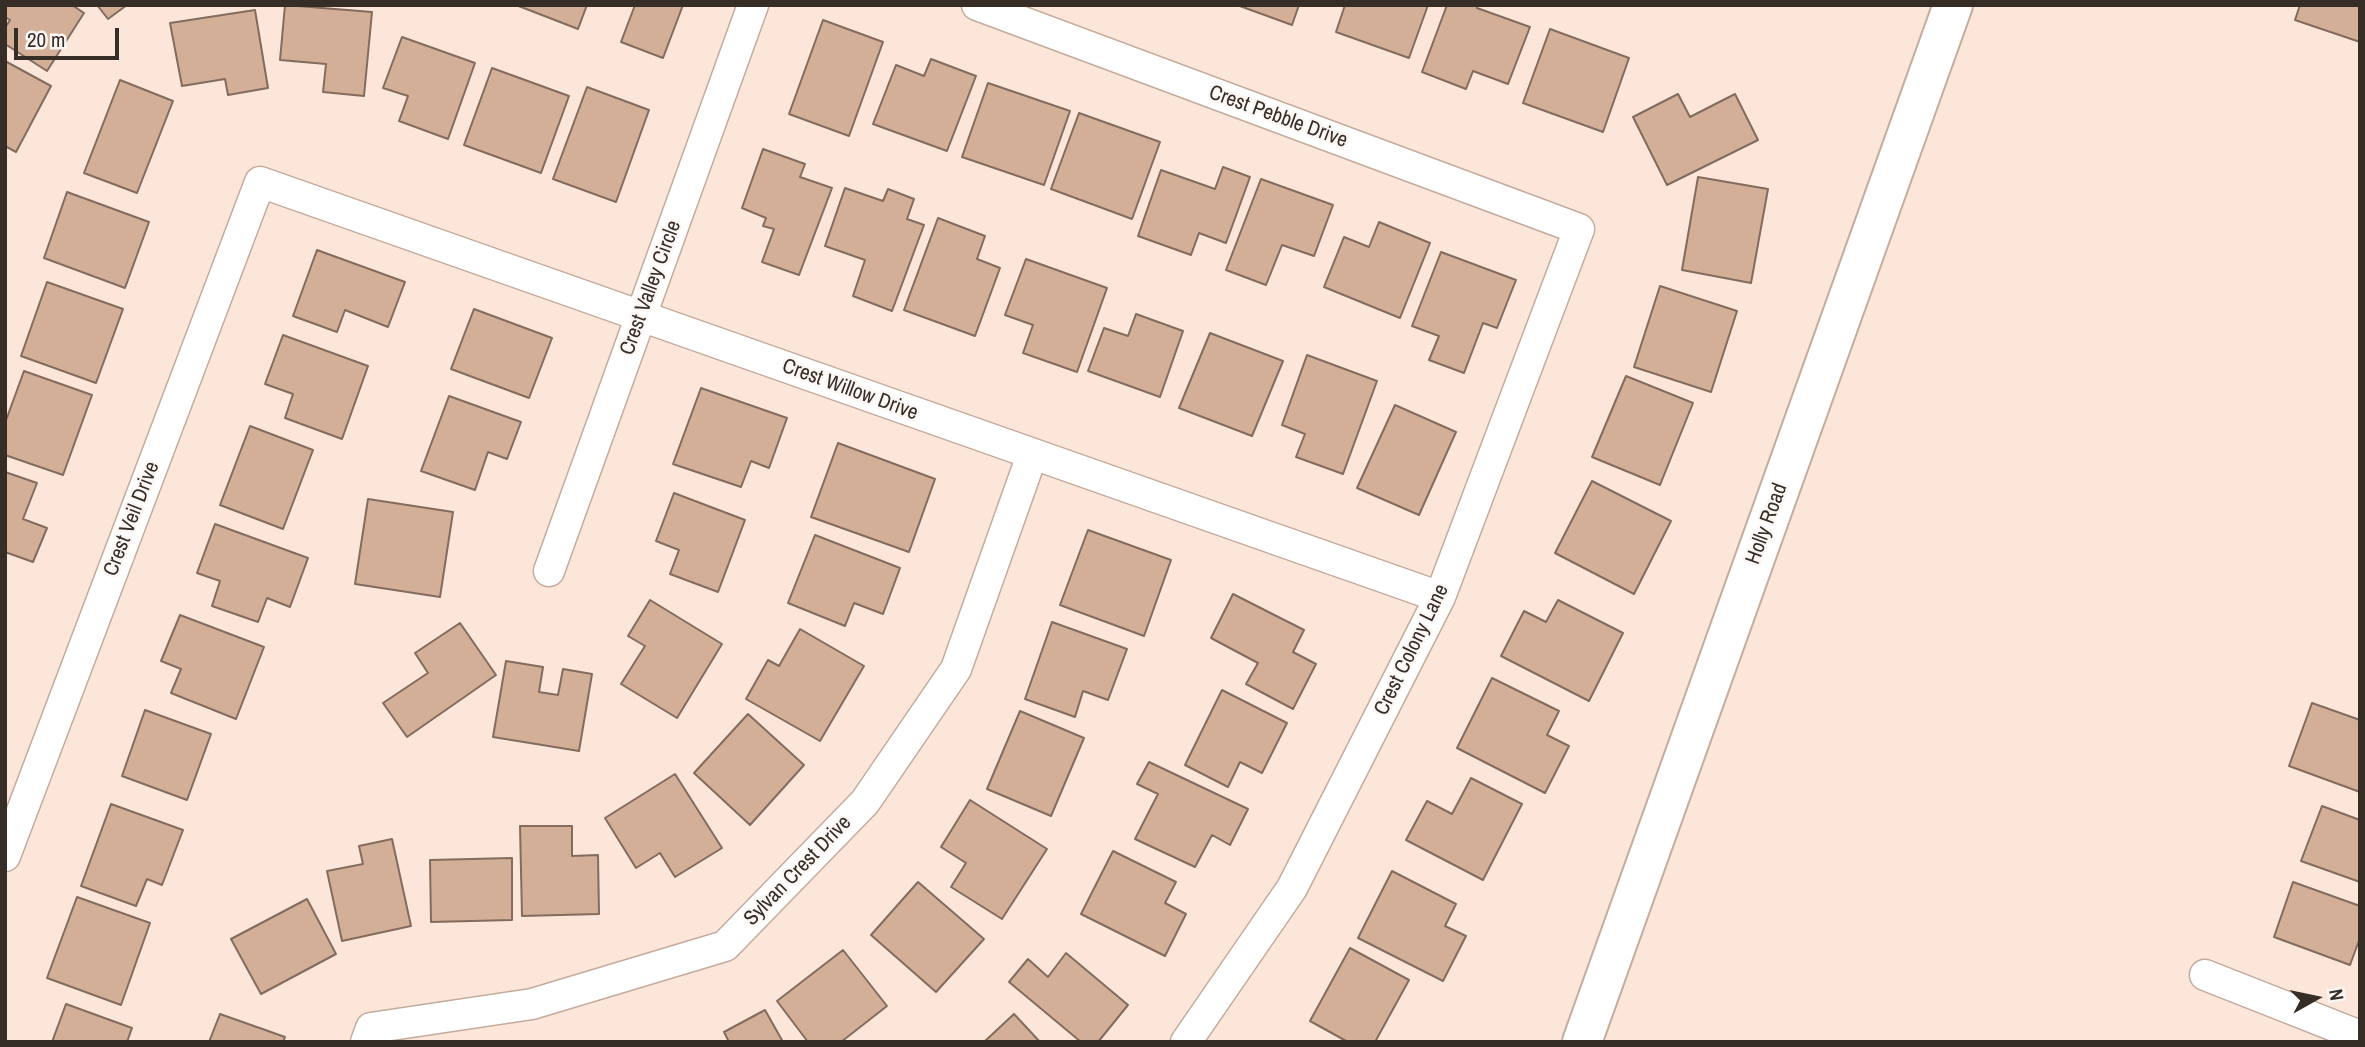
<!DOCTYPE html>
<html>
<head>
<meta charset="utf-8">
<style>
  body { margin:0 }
  #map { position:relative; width:2365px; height:1047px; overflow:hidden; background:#fbe6d9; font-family:"Archivo Narrow",sans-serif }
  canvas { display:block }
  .frame { position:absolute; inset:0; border:7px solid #372d27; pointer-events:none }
  .north { position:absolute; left:2281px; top:963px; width:70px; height:70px; -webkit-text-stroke:5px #fcf7f4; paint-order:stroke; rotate:81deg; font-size:19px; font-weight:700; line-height:28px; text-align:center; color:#372d27 }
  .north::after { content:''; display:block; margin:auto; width:24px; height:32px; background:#372d27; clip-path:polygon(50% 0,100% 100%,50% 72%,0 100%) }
  .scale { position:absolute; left:14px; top:28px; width:105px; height:32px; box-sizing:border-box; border:4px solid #372d27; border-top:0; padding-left:9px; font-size:21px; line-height:24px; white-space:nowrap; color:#372d27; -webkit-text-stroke:5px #fcf7f4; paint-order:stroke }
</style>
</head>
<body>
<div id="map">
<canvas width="2365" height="1047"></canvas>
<div class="frame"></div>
<div class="north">N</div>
<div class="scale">20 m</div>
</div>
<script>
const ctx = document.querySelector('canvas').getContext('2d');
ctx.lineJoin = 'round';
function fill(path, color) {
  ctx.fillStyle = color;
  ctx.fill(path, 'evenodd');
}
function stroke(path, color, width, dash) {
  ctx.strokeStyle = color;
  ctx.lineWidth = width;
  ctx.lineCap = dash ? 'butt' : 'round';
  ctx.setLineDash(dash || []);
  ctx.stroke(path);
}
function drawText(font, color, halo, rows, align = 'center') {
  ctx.font = font + ' "Archivo Narrow",sans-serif';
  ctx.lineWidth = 5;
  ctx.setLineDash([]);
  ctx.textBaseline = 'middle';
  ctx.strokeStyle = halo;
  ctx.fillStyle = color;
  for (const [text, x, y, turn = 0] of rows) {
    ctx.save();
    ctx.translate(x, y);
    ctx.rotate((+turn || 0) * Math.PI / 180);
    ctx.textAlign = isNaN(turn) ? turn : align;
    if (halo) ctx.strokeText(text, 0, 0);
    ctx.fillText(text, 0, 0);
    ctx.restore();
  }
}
const building = new Path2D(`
  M5,5H72L84,13L47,71L5,44V28L10,20L5,17Z
  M97,5H127L108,19Z
  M285,5L372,12L364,96L323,92L326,64L280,60Z
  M516,5H587L578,29Z
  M635,5H683L663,58L621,42Z
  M1237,5H1299L1292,25Z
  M1345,5H1428L1409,58L1336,32Z
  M1447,5H1478L1477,8L1530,27L1508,84L1473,71L1466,89L1422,72Z
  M2300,5H2360V42L2295,20Z
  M255,10L268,88L228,95L225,79L182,86L170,23Z
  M823,20L883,42L849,136L789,114Z
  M1550,29L1629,58L1603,132L1523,103Z
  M402,37L475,63L448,139L399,121L408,96L383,88Z
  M931,59L976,76L947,151L873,124L896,65L924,76Z
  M5,61L51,86L16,152L5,146Z
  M492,68L569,96L541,173L464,145Z
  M120,80L173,101L137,193L84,173Z
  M988,83L1070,111L1044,185L962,157Z
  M587,87L649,110L616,202L553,179Z
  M1678,94L1690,117L1735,94L1758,140L1667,185L1633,117Z
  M1079,113L1160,142L1132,219L1051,189Z
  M763,149L805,164L800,177L832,188L799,275L762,262L774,229L763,226L766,218L742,208Z
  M1223,167L1250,177L1226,243L1199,233L1191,255L1138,236L1161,170L1215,189Z
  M1698,177L1768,189L1751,283L1682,270Z
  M1261,179L1333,205L1314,256L1282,245L1266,285L1226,270Z
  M845,188L883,201L888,189L914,199L907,219L924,225L892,311L853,296L865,260L825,246Z
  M67,192L149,222L125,288L44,258Z
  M938,218L985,236L977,259L1000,268L975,336L904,310Z
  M1379,222L1430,243L1400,318L1324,287L1344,237L1369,247Z
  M317,250L405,282L388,327L345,310L337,332L293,316Z
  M1441,252L1516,280L1497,328L1483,323L1464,373L1429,360L1439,336L1412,326Z
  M1026,259L1107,288L1077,372L1023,353L1033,325L1005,315Z
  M47,282L123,309L96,383L21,356Z
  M1660,286L1737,311L1711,392L1634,367Z
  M474,309L552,338L529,398L451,369Z
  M1136,314L1183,331L1160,397L1088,371L1104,328L1128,336Z
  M1210,333L1283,361L1252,436L1179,408Z
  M283,335L368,366L342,439L285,418L293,394L265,384Z
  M1307,355L1377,381L1343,474L1296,457L1305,434L1282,425Z
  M24,371L92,395L63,475L5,455V423Z
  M1626,376L1693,403L1660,485L1592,457Z
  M701,388L787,418L769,468L751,461L741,487L673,464Z
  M449,396L521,422L507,459L488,452L475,490L421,471Z
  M1395,405L1456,432L1419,515L1357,488Z
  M250,426L313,450L283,529L220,505Z
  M838,443L935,479L909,552L811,517Z
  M5,472L37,483L23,519L47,528L33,562L5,552Z
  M1592,481L1671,521L1634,594L1555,553Z
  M674,493L745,520L718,592L670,574L679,550L656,541Z
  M368,499L453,512L440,597L355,584Z
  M215,524L308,558L290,607L267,598L258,622L212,606L220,581L197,573Z
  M1088,530L1171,560L1144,636L1060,605Z
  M815,535L900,568L883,614L854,603L845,626L788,603Z
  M1233,594L1304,630L1293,652L1316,664L1293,709L1246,684L1258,663L1211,638Z
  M650,600L722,644L677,718L621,684L645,646L628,636Z
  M1558,600L1623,633L1589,701L1501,656L1524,611L1546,622Z
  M180,615L264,647L236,719L171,693L181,669L161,661Z
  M1052,622L1127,649L1108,700L1083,691L1075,717L1025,699Z
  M460,623L496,675L407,737L383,703L428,673L415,653Z
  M800,629L864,666L820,741L746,699L768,660L779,666Z
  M506,661L543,667L539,692L558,695L563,669L592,674L579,751L493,737Z
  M1492,678L1559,711L1547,735L1569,746L1545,793L1457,748Z
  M1222,690L1287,723L1262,773L1240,762L1228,787L1185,765Z
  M2312,703L2360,720V792L2289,766Z
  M145,710L211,734L187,800L122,776Z
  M1020,711L1084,738L1051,816L987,789Z
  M748,714L804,765L750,825L694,773Z
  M1149,762L1248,809L1230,845L1212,835L1195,867L1135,839L1158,794L1137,784Z
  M675,774L722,848L675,877L660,853L636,868L605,818Z
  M1471,778L1522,804L1483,880L1406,840L1427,801L1452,814Z
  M970,800L1047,849L1002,919L951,887L966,863L941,847Z
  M111,804L183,830L162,885L147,879L136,906L81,886Z
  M2322,806L2360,820V882L2301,861Z
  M520,826H572V856L598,855L599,914L522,916Z
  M392,839L411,926L342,941L327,871L363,864L359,846Z
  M1113,851L1176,882L1165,903L1186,914L1165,956L1081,914Z
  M512,858V920L431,922L430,860Z
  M1392,871L1456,904L1445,926L1466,936L1443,981L1358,938Z
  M918,882L984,939L936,992L871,935Z
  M2293,882L2360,906V938L2350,965L2274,937Z
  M77,897L150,923L121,1005L47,978Z
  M307,899L336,954L261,994L231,939Z
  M1350,948L1409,980L1375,1042H1348L1310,1021Z
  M843,950L887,1006L841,1042H808L777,1001Z
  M1066,953L1128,1005L1098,1042H1081L1009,982L1028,959L1048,977Z
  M66,1004L132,1028L127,1042H52Z
  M765,1010L783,1042H729L724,1032Z
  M220,1014L285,1037L283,1042H209Z
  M1014,1014L1040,1042H984Z`);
fill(building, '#d3af98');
stroke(building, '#836c5e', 2);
const street = new Path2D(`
  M977,5L1579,229L1440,597L1292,888L1186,1042
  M549,571L753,5
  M5,856L260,182C654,318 1046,460 1440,597
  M2205,975L2360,1036
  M366,1042L371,1028L532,1004L725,946L865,802L956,669L1032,455`);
const secondary = new Path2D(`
  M1582,1042L1953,5`);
stroke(street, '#c4ab9c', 33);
stroke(secondary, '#c4ab9c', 42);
stroke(street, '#fff', 30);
stroke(secondary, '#fff', 38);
drawText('21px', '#372d27', '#fcf7f4', [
  ["Crest Pebble Drive",1278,117,20],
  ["Crest Valley Circle",651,288,-70],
  ["Crest Willow Drive",850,390,20],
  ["Crest Veil Drive",132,519,-69],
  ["Holly Road",1767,524,-70],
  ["Crest Colony Lane",1412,650,-64],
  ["Sylvan Crest Drive",798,871,-46]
]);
</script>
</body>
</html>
